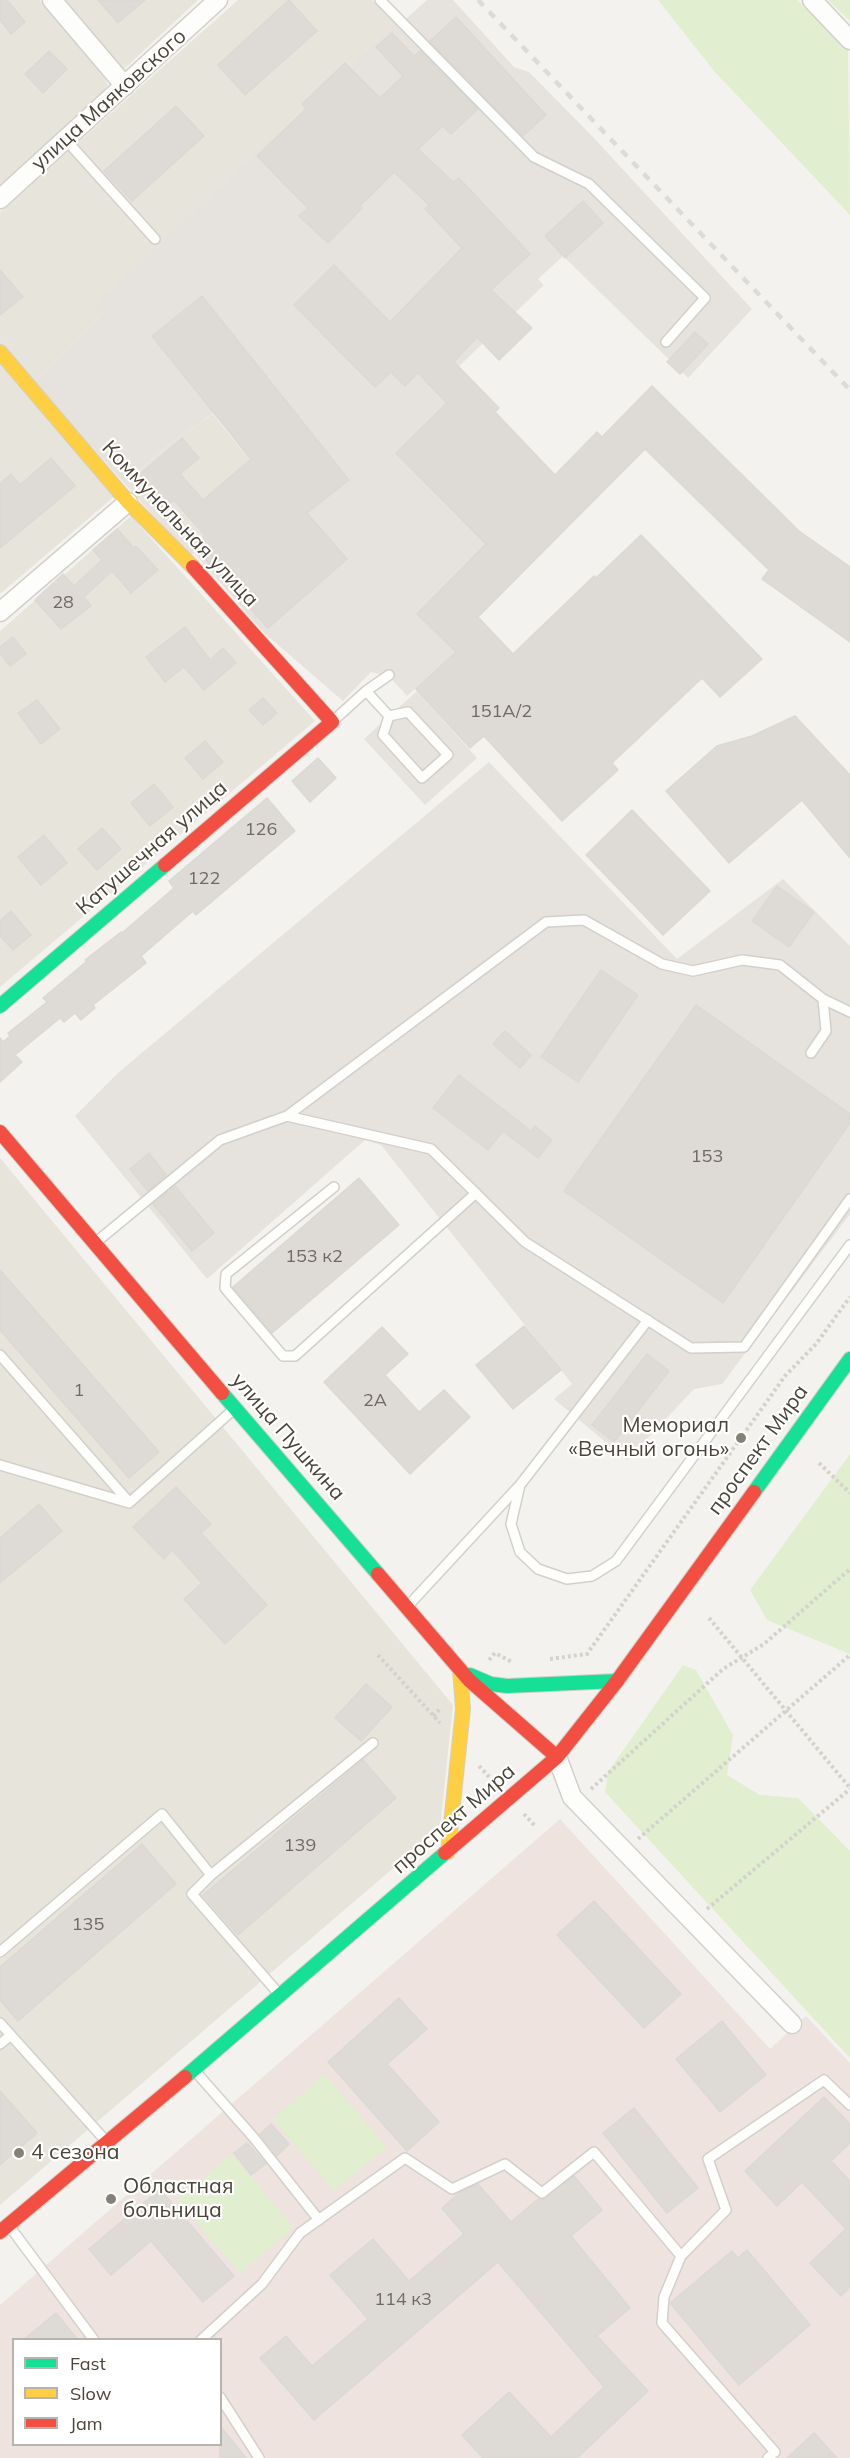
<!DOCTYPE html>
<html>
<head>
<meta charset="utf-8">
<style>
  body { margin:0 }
  #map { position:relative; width:850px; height:2458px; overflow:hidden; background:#f4f2ee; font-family:Mulish,sans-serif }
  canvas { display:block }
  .legend { position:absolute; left:12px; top:2338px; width:210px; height:108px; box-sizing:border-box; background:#fff; border:2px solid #b7b4b0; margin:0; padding:8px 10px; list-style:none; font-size:18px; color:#4b4439 }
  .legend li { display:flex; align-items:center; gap:12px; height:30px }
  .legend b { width:30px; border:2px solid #b7b4b0 }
</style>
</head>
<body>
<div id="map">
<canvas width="850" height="2458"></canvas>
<ul class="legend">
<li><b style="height:8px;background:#16e098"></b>Fast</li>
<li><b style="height:8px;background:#ffcf43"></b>Slow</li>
<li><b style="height:8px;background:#f24e42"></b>Jam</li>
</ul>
</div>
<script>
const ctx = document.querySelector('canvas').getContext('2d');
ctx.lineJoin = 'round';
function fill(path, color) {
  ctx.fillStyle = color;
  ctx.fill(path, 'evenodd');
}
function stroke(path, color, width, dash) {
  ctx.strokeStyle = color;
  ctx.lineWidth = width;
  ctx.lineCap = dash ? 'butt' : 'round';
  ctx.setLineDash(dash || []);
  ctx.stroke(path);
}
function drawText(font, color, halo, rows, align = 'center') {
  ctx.font = font + ' Mulish,sans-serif';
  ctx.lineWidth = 4.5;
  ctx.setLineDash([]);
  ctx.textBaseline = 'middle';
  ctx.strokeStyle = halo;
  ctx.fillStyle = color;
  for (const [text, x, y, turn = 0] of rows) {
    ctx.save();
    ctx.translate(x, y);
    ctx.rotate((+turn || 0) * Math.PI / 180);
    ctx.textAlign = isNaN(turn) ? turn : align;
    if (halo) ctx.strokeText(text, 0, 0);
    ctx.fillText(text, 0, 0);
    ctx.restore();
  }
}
fill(new Path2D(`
  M0,0H40L102,72L108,85L101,98L0,185Z
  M64,0H198L124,69Z
  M238,0H372L395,23L96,305L103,314L34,383L0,343V212Z
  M0,364L115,496L0,594Z
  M213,414L277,494L190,556L124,483L175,439Z
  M131,516L315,721L0,987V631Z
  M0,1158L453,1705L440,1828L0,2205Z`), '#e7e4dc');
fill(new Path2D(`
  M427,0H453L514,67L529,72L591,135L752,309L688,378L563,256L538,279L544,285L434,390L536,486L552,472L561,481L424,615L462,654L420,692L416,688L407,696L389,676L371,672L343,701L263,632L191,549L255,488L265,480L214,413L175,439L124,483L34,383L103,314L95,305L395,23L398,26Z
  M489,762L677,959L783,879L850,946V1214L722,1384L694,1389L627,1460L554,1399L572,1384L381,1145L365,1140L207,1279L75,1116L119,1072Z`), '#e6e2de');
fill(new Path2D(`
  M560,1819L770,2049L806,2016L850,2063V2458H0V2305ZM14,2340H220V2444H14Z`), '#eee3df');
fill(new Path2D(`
  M658,0H797L848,49L850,215L715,72Z
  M828,0H850V21Z
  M850,1454V1654L767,1620L750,1590Z
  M683,1665L696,1670L733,1735L727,1775L760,1795L798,1798L850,1851V2058L605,1792L608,1772Z
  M324,2074L387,2147L334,2191L273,2119Z
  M231,2154L294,2227L240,2273L177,2200Z`), '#e1eecf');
fill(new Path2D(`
  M417,691L477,758L425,805L364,739Z`), '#e6e3df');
const building = new Path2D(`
  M0,0H7L25,22L11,34L0,20Z
  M98,0H145L118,23Z
  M289,0L317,31L245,95L218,65Z
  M456,17L546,115L523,136L430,41Z
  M392,33L414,56L420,51L478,109L451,134L443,126L418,149L453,182L459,178L530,254L491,290L532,328L499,360L477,337L454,362L499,408L495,412L555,475L597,432L602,437L652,386L799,531L850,567V642L762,579L769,570L645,449L478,617L513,654L594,576L596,578L641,535L762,659L720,697L702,678L612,763L618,770L562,821L484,736L470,748L416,689L456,652L417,614L486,544L396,453L447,403L418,373L405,386L391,372L375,387L294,305L334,265L390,322L462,248L425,209L429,205L394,172L360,206L362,208L328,243L299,216L308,208L257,156L306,109L302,104L345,63L380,98L403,76L376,47Z
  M49,51L67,69L43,93L25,74Z
  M176,106L204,136L132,201L104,171Z
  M583,201L603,223L565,258L545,236Z
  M0,270L23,297L0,315Z
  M202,296L349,480L307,513L347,559L268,628L194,547L205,536L174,500L160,512L133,480L182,438L199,458L180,474L203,500L251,459L152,336Z
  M695,332L708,344L680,374L667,362Z
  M51,458L75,486L0,548V484L11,474L20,485Z
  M117,529L134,548L136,546L158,570L131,593L112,571L84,597L91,606L61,629L35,600L63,574L74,586L102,560L93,550Z
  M185,627L210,660L223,648L236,663L204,690L184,667L165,682L146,657Z
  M13,637L26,654L10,666L0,653V647Z
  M263,698L277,713L263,725L249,710Z
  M37,700L60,729L41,744L18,713Z
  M795,716L850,775V858L802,800L729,863L666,791L717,746L752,736Z
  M205,741L223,762L203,779L185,758Z
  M318,758L336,778L310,802L292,781Z
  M154,784L173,807L150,826L131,803Z
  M267,798L295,831L196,915L193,911L141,956L146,963L93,1005L95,1008L81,1020L75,1013L64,1022L60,1018L15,1055L22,1062L0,1082V1038L3,1042L10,1036L8,1033L47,1002L43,998L87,961L85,960L121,932L122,933L174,888L169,881Z
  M632,810L710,891L663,935L586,855Z
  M102,828L121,849L97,870L78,849Z
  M44,835L67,863L41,885L18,857Z
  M777,886L814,912L789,947L752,921Z
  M11,911L31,935L13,950L0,936V921Z
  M601,970L638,995L578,1082L541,1057Z
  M696,1005L850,1114V1123L723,1303L564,1191Z
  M505,1031L531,1055L520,1068L493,1044Z
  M459,1075L531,1131L535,1126L552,1140L538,1158L503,1131L488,1150L433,1108Z
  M149,1153L166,1175L148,1191L130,1169Z
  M359,1178L399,1225L272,1333L233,1287Z
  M175,1186L214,1233L192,1251L153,1204Z
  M0,1270L159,1452L129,1478L0,1330Z
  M524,1326L561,1370L513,1409L476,1365Z
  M382,1327L408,1354L385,1375L419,1412L444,1390L470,1417L410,1474L324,1382Z
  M647,1354L669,1371L614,1442L592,1425Z
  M176,1487L211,1524L201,1533L267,1605L225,1644L184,1599L202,1583L172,1550L164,1559L133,1527Z
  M39,1504L62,1531L0,1583V1538Z
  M366,1684L392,1707L361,1741L335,1718Z
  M363,1760L396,1798L238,1935L203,1895Z
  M142,1844L176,1884L18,2021L0,2000V1967Z
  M594,1901L681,1994L644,2028L557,1935Z
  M399,1998L427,2029L387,2064L439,2122L407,2151L328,2062Z
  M722,2021L766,2075L720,2112L676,2059Z
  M0,2091L37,2133L0,2165Z
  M824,2097L850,2124V2143L831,2161L850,2181V2287L841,2296L810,2263L846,2229L802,2182L777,2206L745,2171Z
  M634,2108L698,2188L667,2213L603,2133Z
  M271,2124L289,2144L277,2156L260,2134Z
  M247,2143L266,2164L251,2175L234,2153Z
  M574,2176L602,2210L571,2236L630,2308L597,2336L648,2391L577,2458H483L462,2435L509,2392L551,2437L604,2387L498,2262L314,2420L260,2358L286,2336L312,2366L368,2319L330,2275L373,2239L409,2281L464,2234L442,2208L459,2193L478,2184L511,2222L538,2199H546Z
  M160,2189L234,2276L203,2302L151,2241L111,2275L89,2249Z
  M747,2250L810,2325L739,2385L670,2303L732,2251L738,2258Z
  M56,2313L78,2340H23Z
  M220,2426L246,2458H220Z
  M814,2433L837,2458H787Z`);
fill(building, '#dedbd6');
stroke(building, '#dcd9d4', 1.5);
const lane = new Path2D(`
  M380,0L534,157L589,184L705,298L666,342
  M66,140L155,239
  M366,691L389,716L383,735L422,778L448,755L408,712L389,716
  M333,721L366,691L389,675
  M823,999L850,1012
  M287,1116L431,1149L525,1242L691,1348L744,1347L850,1199
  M334,1187L226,1274L225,1288L283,1356H295L476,1193
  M95,1243L220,1140L287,1116L546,922L584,920L662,964L693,971L742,960L780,965L823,999L826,1031L811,1053
  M648,1320L520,1485L511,1524L520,1552L538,1569L567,1579L592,1576L616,1561L850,1245
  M0,1355L129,1502
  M0,1465L129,1503L233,1410
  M407,1607L518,1487
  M211,1875L192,1894L279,1994
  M0,1952L162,1814L211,1875L373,1743
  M0,2023L105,2140
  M0,2044L10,2036
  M195,2071L254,2138L319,2220
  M10,2227L94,2340
  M681,2256L726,2210L708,2159L824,2080L850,2105
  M201,2340L262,2284L300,2233L405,2158L452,2189L505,2164L542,2193L594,2152L681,2256L664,2297L662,2323L775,2452L768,2458
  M220,2397L259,2458`);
const street = new Path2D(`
  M52,0L125,86
  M812,0L850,40
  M0,199L218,0
  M0,612L128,502
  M557,1757L572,1797L792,2024`);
const fast = new Path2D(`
  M0,1006L165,865
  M222,1393L378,1574
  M754,1492L850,1359
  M470,1675L491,1684L507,1686L617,1681
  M185,2077L445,1853`);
const slow = new Path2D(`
  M0,352L128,502L193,567
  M448,1852L463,1709L460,1669`);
const jam = new Path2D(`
  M165,865L332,722L193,567
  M0,1132L222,1393
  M378,1574L469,1680L557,1757
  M445,1853L557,1757L617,1681L754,1492
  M0,2232L185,2077`);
stroke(lane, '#d2d0cb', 12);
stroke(street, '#d2d0cb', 21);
stroke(fast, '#d3cfc5', 16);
stroke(slow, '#d3cfc5', 16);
stroke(jam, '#d3cfc5', 16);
stroke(new Path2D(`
  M819,1463L850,1493
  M709,1618L850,1788
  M378,1655L440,1723
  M550,1659L587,1654L785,1376L816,1344L850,1297
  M489,1660L495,1653L512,1662
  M433,1716L441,1708
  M479,1766L493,1781
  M591,1789L723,1669L764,1644L850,1569
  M524,1814L536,1827
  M638,1839L850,1655
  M707,1909L850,1789`), '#d3d2cc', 4, [3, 3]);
stroke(lane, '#fdfdfc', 9);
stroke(street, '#fdfdfc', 18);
stroke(fast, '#16e098', 14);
stroke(slow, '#ffcf43', 14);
stroke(jam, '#f24e42', 14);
stroke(new Path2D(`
  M478,0L850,390`), '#dbdbda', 4.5, [8, 8]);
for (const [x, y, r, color] of [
  [741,1438,6,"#868178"],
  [19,2153,6,"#868178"],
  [111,2199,6,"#868178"]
]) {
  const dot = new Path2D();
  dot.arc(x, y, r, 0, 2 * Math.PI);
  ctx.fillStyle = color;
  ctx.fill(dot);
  stroke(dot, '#fff', 2);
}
drawText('18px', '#706a61', null, [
  ["28",63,603],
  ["151А/2",501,712],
  ["126",261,830],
  ["122",204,879],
  ["153",707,1157],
  ["153 к2",314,1257],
  ["1",79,1391],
  ["2А",375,1401],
  ["139",300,1846],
  ["135",88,1925],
  ["114 к3",403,2300]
]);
drawText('21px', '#4b4439', '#fff', [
  ["улица Маяковского",109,100,-42],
  ["Коммунальная улица",180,524,47],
  ["Катушечная улица",152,848,-41],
  ["улица Пушкина",288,1437,49],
  ["проспект Мира",758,1450,-54],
  ["проспект Мира",454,1819,-41]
]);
drawText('21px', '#4b4439', '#fff', [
  ["Мемориал",729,1426,"right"],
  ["«Вечный огонь»",729,1450,"right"],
  ["4 сезона",31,2153],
  ["Областная",123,2187],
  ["больница",123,2211]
], 'left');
</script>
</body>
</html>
